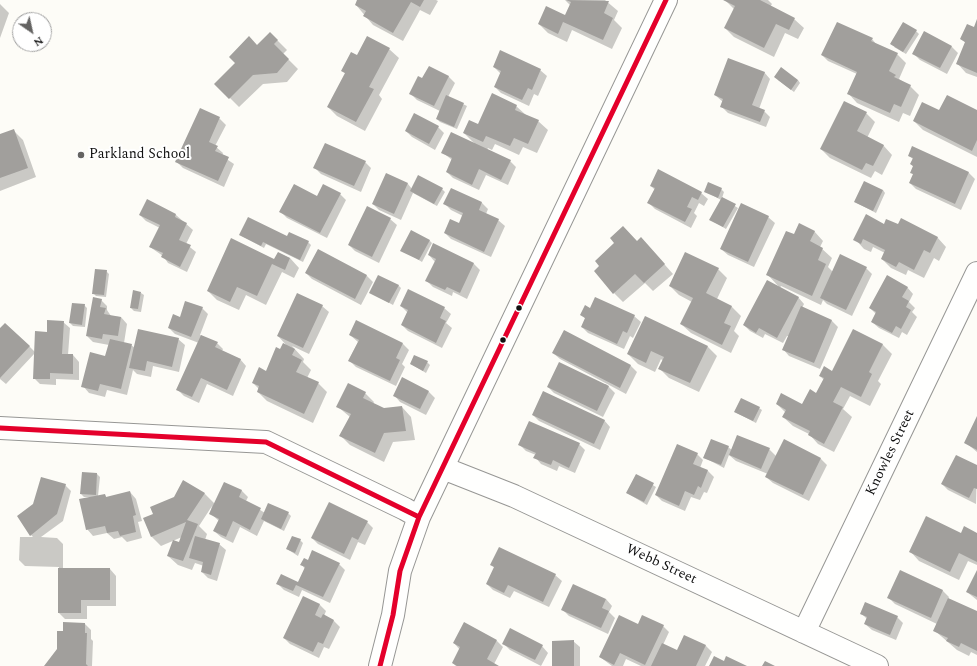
<!DOCTYPE html>
<html>
<head>
<meta charset="utf-8">
<style>
  body { margin:0 }
  #map { position:relative; width:977px; height:666px; overflow:hidden; background:#fdfcf7; font-family:Spectral,serif }
  canvas { display:block }
  .north { position:absolute; left:12px; top:12px; width:40px; height:40px; box-sizing:border-box; background:#fff; border:1px solid #a0a0a0; border-radius:50%; rotate:146deg; font-size:11px; font-weight:700; line-height:16px; text-align:center; color:#111 }
  .north::after { content:''; display:block; margin:auto; width:14px; height:18px; background:#646362; clip-path:polygon(50% 0,100% 100%,50% 72%,0 100%) }
</style>
</head>
<body>
<div id="map">
<canvas width="977" height="666"></canvas>
<div class="north">N</div>
</div>
<script>
const ctx = document.querySelector('canvas').getContext('2d');
ctx.lineJoin = 'round';
function fill(path, color) {
  ctx.fillStyle = color;
  ctx.fill(path, 'evenodd');
}
function stroke(path, color, width, dash) {
  ctx.strokeStyle = color;
  ctx.lineWidth = width;
  ctx.lineCap = dash ? 'butt' : 'round';
  ctx.setLineDash(dash || []);
  ctx.stroke(path);
}
function drawText(font, color, halo, rows, align = 'center') {
  ctx.font = font + ' Spectral,serif';
  ctx.lineWidth = 4;
  ctx.setLineDash([]);
  ctx.textBaseline = 'middle';
  ctx.strokeStyle = halo;
  ctx.fillStyle = color;
  for (const [text, x, y, turn = 0] of rows) {
    ctx.save();
    ctx.translate(x, y);
    ctx.rotate((+turn || 0) * Math.PI / 180);
    ctx.textAlign = isNaN(turn) ? turn : align;
    if (halo) ctx.strokeText(text, 0, 0);
    ctx.fillText(text, 0, 0);
    ctx.restore();
  }
}
fill(new Path2D(`
  M358,0H436L438,1L430,15L420,10L403,41L373,25L356,5Z
  M565,0H605L618,11L614,20L622,28L612,49L572,30L567,42L548,33L539,24L566,16L571,6Z
  M725,0H768L772,4L770,7L794,19L804,28L798,39L785,33L774,57L734,37L725,28L734,9Z
  M0,4L9,13L0,38Z
  M977,22V77L966,73L957,63L966,43L961,39L974,28Z
  M916,31L919,34L906,54L894,47Z
  M270,33L287,50L283,54L298,69L287,82L263,84L239,107L216,84Z
  M924,33L952,47L958,53L947,74L920,60L913,53Z
  M872,39L877,45L897,54L906,63L899,79L910,86L919,95L910,116L903,113L899,122L857,103L848,93L857,74L828,61L822,55Z
  M389,49L399,58L379,95L382,99L365,131L337,116L328,107L346,74L342,71L357,56Z
  M494,67L540,70L547,76L538,96L534,94L529,106L501,93L495,87L501,74Z
  M764,72L770,79L759,109L764,111L770,117L766,127L728,113L721,106L723,102L715,95Z
  M448,76L455,83L448,97L467,106L457,129L440,122L437,119L440,111L417,100L411,94L423,80Z
  M778,80H798L800,83L794,92Z
  M516,106L526,115L538,121L548,130L537,153L523,147L519,155L495,144L492,150L488,148L487,150L510,161L516,167L508,185L486,175L479,190L453,178L447,172L452,160L442,152L476,145L464,133Z
  M201,110L219,118L226,125L215,146L223,153L222,156L234,164L224,187L183,168L177,162Z
  M977,111V157L923,130L914,121L940,112Z
  M866,113L875,122L867,138L883,145L892,155L882,175L875,171L871,178L830,158L821,149Z
  M438,127L444,133L435,150L412,137L406,131Z
  M14,131L23,140L36,177L0,191V136Z
  M913,148L969,173L975,179L961,210L916,189L910,183L914,175L911,172L914,167L911,164L913,159L909,156Z
  M365,162L371,168L361,192L321,174L315,168Z
  M386,175L408,184L412,189H442L445,192L437,206L413,193L401,220L379,210L373,204Z
  M651,186L701,193L708,199L704,206L699,203L694,213L697,216L691,228L655,209L649,203L655,190Z
  M721,189L724,192L722,198L738,208L726,229L714,222L721,200L705,191Z
  M451,190L482,203L488,209L486,214L498,220L505,226L491,257L451,239L445,233L460,224L463,216L451,210L445,204Z
  M883,190L885,193L876,213L855,202Z
  M340,194L346,200L327,238L287,218L281,212L317,197Z
  M140,215H176L193,230L186,244L196,252L187,272L168,263L163,256L150,247L160,228L146,221Z
  M768,217L775,223L754,267L728,255L721,249Z
  M390,219L397,225L379,263L355,251L349,245Z
  M885,225L898,226L937,237L946,247L939,261L934,258L924,278L908,270L906,275L891,268L882,259L885,253L873,247L871,252L864,249L855,239Z
  M814,231L823,241L820,247L832,258L828,267L833,272L866,268L872,274L852,316L827,304L823,300L821,305L781,286L780,288L798,297L804,304L802,308L832,321L838,327L820,369L789,356L783,349L789,336H787L783,343L765,334L763,338L750,331L744,325L779,287L768,275L795,235Z
  M240,235L288,237L308,242L311,245L303,262L266,244L264,248Z
  M429,240L432,243L422,262L402,250Z
  M637,242L650,248L673,274L653,291L645,283L623,302L614,293Z
  M434,245L474,264L480,270L467,299L453,292L452,296L433,287L427,281L435,262L429,255Z
  M318,250L367,276L373,282L361,305L312,279L306,273Z
  M278,253L290,258L299,268L294,278L282,272L266,305L246,295L239,310L217,300L208,291L275,260Z
  M718,269L727,278L717,299L732,307L741,316L734,331L739,336L731,353L691,333L681,324L692,302L679,295L670,286Z
  M106,271L109,274L106,297L96,296L93,293Z
  M398,285L401,288L393,305L371,293Z
  M907,287L913,294L909,302L915,308L912,312L917,317L907,335L902,332L899,338L879,328L872,322L876,314L870,308Z
  M141,293L144,295L141,312L134,311L131,308Z
  M101,300L107,306V310L111,316L121,317L127,324L124,343L131,345L135,348L178,339L185,345L179,372L153,366L151,377L137,374L133,370L127,395L107,390L105,397L89,393L83,386L106,357L109,345L93,342L87,336Z
  M84,305L87,308L85,327L73,326L70,323Z
  M322,306L329,312L309,354L292,346L304,359L303,362L311,370L307,378L318,383L327,392L313,423L267,401L258,392L259,389L253,383L266,372L280,350L287,346L278,336Z
  M401,306L444,308L451,314L446,323L452,328L442,348L408,331L402,325L408,313Z
  M202,308L208,314L200,335L217,343L223,349L222,351L240,359L246,366L233,396L207,384L199,403L184,396L178,390L199,343L175,334L169,328L180,318Z
  M591,309L634,316L641,322L633,338L630,336L624,349L588,333L582,327L586,319L582,315Z
  M646,318L708,347L717,356L699,392L669,378L660,369L663,361L661,359L655,372L638,364L628,354Z
  M63,322L70,328L68,355H73L79,362V380L56,379V385L40,384L34,378L35,353L6,384L0,379V330L29,346L35,352L48,333Z
  M854,330L883,345L892,354L878,381L881,384L870,406L850,396L843,409L852,417L834,452L818,444L809,434L793,426L783,417L786,413L777,404L802,405L817,394L824,380L820,376L832,372Z
  M564,332L631,366L637,372L626,394L560,359L553,353Z
  M350,335L403,344L409,350L402,364L405,367L396,386L356,367L349,360L358,342Z
  M427,362L430,365L426,373L411,364Z
  M606,384L615,393L603,417L554,393L548,387Z
  M429,392L435,398L426,415L400,402L394,395Z
  M365,393L374,402L373,404L384,409L402,407L411,417L415,440L393,442L384,462L350,445L341,436L350,417L337,406Z
  M759,408L762,410L756,423L735,412Z
  M533,415L604,420L610,427L600,450L539,421Z
  M977,419V452L965,442Z
  M784,441L821,459L827,465L809,501L773,483L766,477L768,474L736,461L729,455L724,468L705,458L728,447L732,450L769,449L776,456Z
  M579,444L585,450L575,473L559,466L557,471L541,464L535,457L536,455L526,451L520,445Z
  M697,454L703,460L700,468L708,471L714,477L707,493L704,492L700,500L691,497L685,511L662,501L656,495Z
  M977,466L976,504L948,490L942,484Z
  M83,473L97,474L100,477L98,496L105,495L107,498L130,492L136,499L142,521L138,522L142,538L127,542L122,537L114,539L107,533L93,536L87,529L91,497H84L81,494Z
  M636,475L656,487L647,505L627,493Z
  M184,482L205,494L215,504L225,483L242,491L248,497L246,501L265,513H288L291,516L284,531L264,521L257,536L240,527L233,543L221,537L214,531L219,521L210,513L212,506L199,526L207,534L205,540L219,544L226,550L217,581L208,578L202,572L204,566L195,563L192,570L178,565L168,556L179,543L182,537L161,546L152,537L154,514L175,498Z
  M65,485L71,491L63,521L41,537L57,538L63,544V569H110L116,576V606H87V619H65L59,613V567L25,566L19,560L20,537H33L31,535Z
  M367,522L373,528L365,545L358,542L350,560L318,544L312,538Z
  M962,534H977V565L968,561L959,580L919,561L910,551Z
  M300,540L303,543L298,556L287,549Z
  M308,561L339,564L345,570L330,603L302,590L299,597L284,590L277,583H298L305,569L302,565Z
  M492,565L555,575L562,581L549,607L514,591L510,598L493,590L487,584L495,568Z
  M901,572L943,591L949,597L948,599L977,613V655L971,652L969,656L957,650L934,630L937,624L895,604L889,598Z
  M977,572V600L967,592Z
  M304,598L320,605L326,611L324,616L334,621L340,627L329,649L324,647L319,658L290,644L284,638Z
  M606,599L612,606L609,612L615,618L608,634L569,616L563,610Z
  M861,613L897,617L903,623L896,640L872,630L865,624L867,619Z
  M84,623L91,630V639L93,641L92,666H45L58,649L64,632Z
  M663,626L669,632L663,645L677,652L684,636L706,646L712,652L705,666H641L626,659L623,666H612L600,657Z
  M497,641L503,647L494,664L497,666H456L453,663L460,650L454,643Z
  M573,641L580,647V666H553Z
  M503,643L542,646L548,653L541,666L510,650Z`), '#0003');
fill(new Path2D(`
  M357,0H424L420,7L411,2L393,33L363,16L366,11L355,5Z
  M566,0L609,1L604,13L613,18L603,40L563,22L558,34L538,24L546,6L565,15L571,2Z
  M723,0H760L795,18L789,30L776,24L764,48L724,28L735,6Z
  M977,19V73L956,64L965,42L960,39L967,24L974,27Z
  M837,22L873,38L871,41L898,53L889,71L896,75L894,77L911,85L901,107L894,104L890,113L847,94L857,72L821,55Z
  M903,22L917,30L903,52L890,44Z
  M924,31L952,46L940,68L912,54Z
  M270,32L278,40L274,44L289,59L277,73L253,75L229,99L214,84L235,63L229,57L249,36L257,45Z
  M367,36L390,48L369,87L374,89L356,122L327,107L345,73L341,71L351,52L357,55Z
  M500,50L541,69L532,90L528,88L522,100L494,87L501,71L493,67Z
  M728,58L765,72L752,105L765,110L760,122L720,107L723,99L714,95Z
  M429,66L449,76L434,106L409,94L418,76L422,78Z
  M781,67L798,80L791,90L774,77Z
  M492,93L517,105L515,110L539,120L528,144L514,138L510,146L486,136L483,142L463,133L469,120L478,124Z
  M446,95L464,103L454,127L436,119Z
  M947,95L977,110V140L972,151L913,121L922,102L939,110Z
  M844,101L867,112L857,131L884,145L873,166L866,163L862,170L820,149Z
  M200,108L220,117L209,142L218,146L215,151L229,157L218,181L175,162Z
  M414,113L439,126L429,144L405,131Z
  M14,129L28,168L0,178V134Z
  M451,132L511,160L501,180L479,169L472,185L446,172L452,158L441,153Z
  M325,143L366,161L354,186L313,168Z
  M912,146L969,172L955,204L909,183L913,174L910,173L913,166L910,164L913,158L908,156Z
  M658,169L702,192L698,200L692,197L687,207L692,209L685,222L647,203L655,188L650,186Z
  M386,173L408,183L394,214L372,204Z
  M418,175L443,188L434,204L410,191Z
  M864,181L883,190L873,211L854,202Z
  M708,182L722,188L718,198L704,192Z
  M294,184L317,196L323,184L341,193L320,233L279,212Z
  M451,188L482,202L479,210L499,219L484,252L444,233L450,219L459,223L463,213L443,204Z
  M722,197L736,204L723,227L709,220Z
  M147,199L176,214L175,217L187,223L179,240L191,245L180,267L161,257L163,253L149,247L160,225L139,215Z
  M741,203L769,216L748,262L720,249Z
  M367,206L391,218L372,257L348,245Z
  M866,214L884,224L886,219L898,224L901,218L938,237L930,253L924,250L914,270L899,262L896,267L881,259L885,250L863,239L861,244L853,240Z
  M248,217L287,236L289,232L309,241L300,260L263,242L261,246L239,235Z
  M799,223L815,231L810,241L823,248L818,260L826,264L812,296L766,275L786,231L794,234Z
  M623,226L637,241L641,237L665,264L644,283L635,274L613,294L594,271L599,266L595,261L614,243L610,238Z
  M411,230L430,240L419,260L400,251Z
  M231,238L274,259L278,252L290,258L285,270L272,264L257,296L237,287L230,302L207,291Z
  M433,243L474,263L460,293L447,287L445,290L425,281L436,259L428,255Z
  M318,249L367,275L355,299L305,273Z
  M685,252L719,268L706,293L732,306L724,323L731,326L722,345L680,324L693,298L669,286Z
  M840,254L867,267L846,310L820,298Z
  M95,269L107,270L104,295L92,294Z
  M378,275L399,285L389,303L369,293Z
  M887,275L908,287L902,297L909,301L906,307L911,310L901,329L896,326L892,333L871,322L876,312L869,308Z
  M767,280L799,297L777,338L759,328L756,333L743,325Z
  M408,289L445,307L440,318L446,321L436,343L401,325L408,310L400,306Z
  M133,290L141,292L138,309L130,308Z
  M297,293L323,305L303,348L277,336Z
  M93,297L102,299L100,307L106,308L104,314L121,317L118,336L103,334L102,339L86,336Z
  M595,297L635,315L627,333L623,331L617,344L581,327L585,318L580,315L585,305L590,308Z
  M185,301L203,307L191,337L168,328L173,314L180,317Z
  M72,303L85,304L82,325L69,323Z
  M801,306L832,320L814,363L782,350Z
  M645,316L708,346L690,383L658,369L664,357L651,351L646,363L627,354Z
  M47,320L64,321L62,354H73V374L50,373V379H33L35,331L47,332Z
  M356,320L403,343L396,358L400,360L390,381L348,361L359,340L349,335Z
  M5,323L30,346L0,378V328Z
  M138,329L179,338L172,367L147,361L145,371L129,368Z
  M853,329L883,344L869,372L872,374L861,397L841,387L833,402L843,407L824,444L808,435L810,431L782,417L786,410L776,404L781,393L802,404L810,389L816,393L824,378L819,376L824,366L832,371Z
  M564,330L631,365L620,388L552,353Z
  M201,335L218,342L215,347L241,359L227,390L201,378L192,397L176,390Z
  M110,339L132,344L121,389L100,384L98,391L81,387L90,352L105,356Z
  M283,343L295,349L292,355L302,360L296,372L319,382L304,414L257,392L259,386L252,383L259,367L266,371L276,347L280,349Z
  M414,355L428,361L423,371L410,364Z
  M559,362L609,386L597,411L547,387Z
  M402,377L429,391L420,409L393,396Z
  M348,383L366,392L363,398L384,408L402,406L406,431L384,433L375,453L339,436L351,414L336,407Z
  M543,391L605,420L594,444L532,415Z
  M741,398L760,407L753,421L734,412Z
  M977,416V450L964,443Z
  M529,421L580,443L569,468L553,460L551,465L533,458L536,453L518,445Z
  M737,435L770,448L761,469L729,455Z
  M711,439L729,446L721,465L703,458Z
  M784,439L821,458L803,495L765,477Z
  M677,444L698,453L693,464L708,470L701,488L698,486L694,495L685,491L679,506L655,495Z
  M956,455L977,465V489L974,488L969,498L941,484Z
  M82,472L97,473L96,495L80,494Z
  M636,474L654,483L644,502L626,493Z
  M41,477L66,484L57,514L30,536L17,516L33,504Z
  M183,480L205,493L187,520L198,524L183,561L167,556L173,540L179,542L186,522L151,537L143,518L153,514L150,507L174,497Z
  M224,482L242,490L239,497L261,508L250,530L233,521L226,537L213,531L219,519L209,514Z
  M130,491L136,515L133,516L136,532L120,536L118,531L107,533L105,526L86,530L79,499L105,494L106,497Z
  M329,502L368,521L358,540L352,537L344,554L311,538Z
  M268,503L289,512L281,529L261,519Z
  M926,516L961,533L964,526L977,533V562L959,553L950,572L909,552Z
  M195,536L220,543L211,575L201,572L203,562L189,558Z
  M292,536L301,539L295,553L286,549Z
  M499,547L556,574L543,602L508,585L504,593L486,584L494,567L490,565Z
  M312,550L340,563L323,597L296,585L293,591L276,584L281,574L298,582L305,567L300,565L304,558L308,560Z
  M58,568H110V600H81V613H58Z
  M900,570L943,590L931,618L887,598Z
  M977,570V597L966,592Z
  M573,584L606,599L602,608L609,611L601,628L561,610Z
  M303,596L320,604L315,615L321,618L323,614L334,620L323,644L318,642L313,652L283,638Z
  M948,598L977,611V651L961,643L959,647L946,641L948,638L933,631Z
  M865,602L898,616L890,635L864,624L867,617L860,614Z
  M619,615L638,624L642,615L664,625L645,665L620,653L614,665L599,657Z
  M63,622L85,623V633H87L86,664L88,666H44L57,649V631H63Z
  M464,622L497,640L487,659L499,666H457L452,663L460,647L453,643Z
  M510,628L543,645L535,660L502,644Z
  M684,635L706,645L696,666H651L662,643L677,650Z
  M574,640V666H552V641Z
  M714,656L724,661L726,656L747,666H709Z
  M765,661L775,666H762Z`), '#a19f9c');
const minor = new Path2D(`
  M0,428L266,442L405,509L419,517
  M443,468L514,496L877,666
  M804,632L977,273
  M380,666L393,615L400,571L419,517L666,0`);
stroke(minor, '#979795', 24);
stroke(minor, '#fffffe', 22);
stroke(new Path2D(`
  M0,428L266,442L419,517
  M380,666L393,615L400,571L419,517L666,0`), '#e4002b', 5);
for (const [x, y, r, color] of [
  [81,155,4,"#646362"],
  [519,308,3.5,"#111"],
  [503,340,3.5,"#111"]
]) {
  const dot = new Path2D();
  dot.arc(x, y, r, 0, 2 * Math.PI);
  ctx.fillStyle = color;
  ctx.fill(dot);
  stroke(dot, '#fff', 1.5);
}
drawText('14px', '#111', '#fff', [
  ["Parkland School",89,155]
], 'left');
drawText('14px', '#111', '#fff', [
  ["Knowles Street",891,453,-64],
  ["Webb Street",661,565,25]
]);
</script>
</body>
</html>
